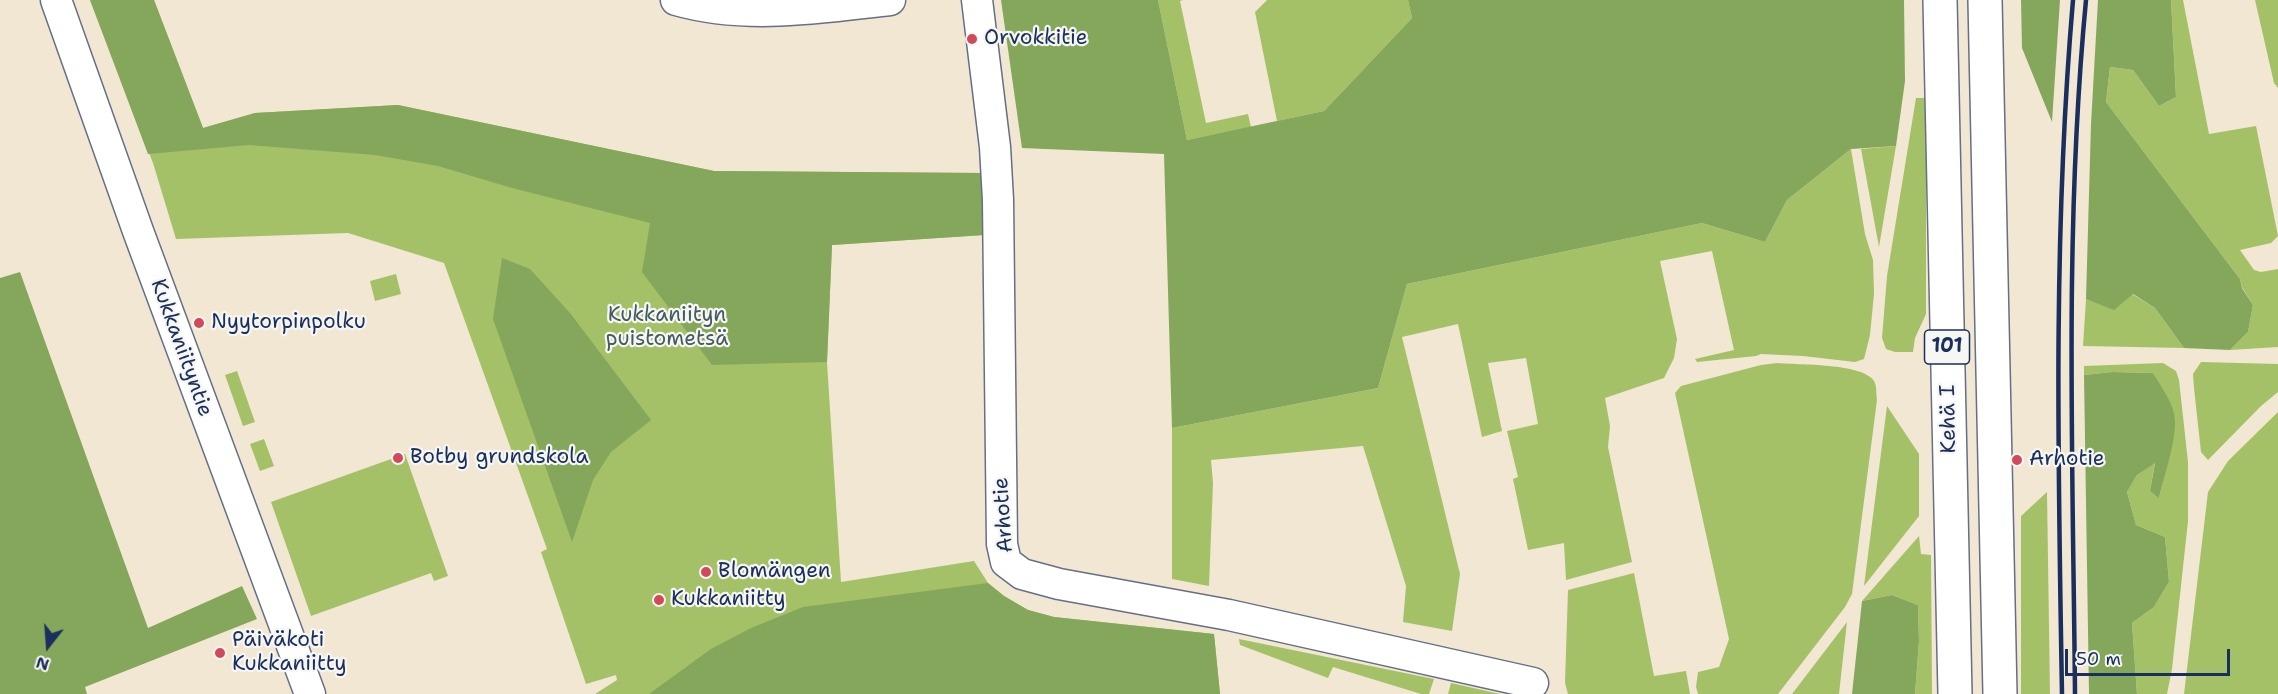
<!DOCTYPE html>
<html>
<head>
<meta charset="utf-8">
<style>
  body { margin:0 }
  #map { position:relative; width:2278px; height:694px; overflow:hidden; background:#f2e7d2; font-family:"Shantell Sans",sans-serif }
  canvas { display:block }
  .north { position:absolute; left:18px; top:616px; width:60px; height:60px; -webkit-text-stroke:4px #f6f6f2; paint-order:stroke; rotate:197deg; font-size:16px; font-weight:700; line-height:24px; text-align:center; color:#1b2f5e }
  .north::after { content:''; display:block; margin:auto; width:21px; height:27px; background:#1b2f5e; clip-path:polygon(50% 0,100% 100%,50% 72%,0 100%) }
  .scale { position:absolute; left:2065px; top:649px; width:165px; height:27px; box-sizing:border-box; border:3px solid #1b2f5e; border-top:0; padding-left:8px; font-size:18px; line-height:21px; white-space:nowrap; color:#1b2f5e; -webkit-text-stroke:4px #f6f6f2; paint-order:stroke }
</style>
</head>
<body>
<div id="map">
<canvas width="2278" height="694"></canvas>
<div class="north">N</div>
<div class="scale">50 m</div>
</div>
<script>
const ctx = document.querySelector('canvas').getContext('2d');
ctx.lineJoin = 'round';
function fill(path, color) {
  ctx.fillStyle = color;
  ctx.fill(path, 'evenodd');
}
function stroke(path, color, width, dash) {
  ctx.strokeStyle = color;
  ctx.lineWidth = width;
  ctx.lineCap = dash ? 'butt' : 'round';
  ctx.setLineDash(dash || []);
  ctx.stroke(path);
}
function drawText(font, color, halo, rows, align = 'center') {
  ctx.font = font + ' "Shantell Sans",sans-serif';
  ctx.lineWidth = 4.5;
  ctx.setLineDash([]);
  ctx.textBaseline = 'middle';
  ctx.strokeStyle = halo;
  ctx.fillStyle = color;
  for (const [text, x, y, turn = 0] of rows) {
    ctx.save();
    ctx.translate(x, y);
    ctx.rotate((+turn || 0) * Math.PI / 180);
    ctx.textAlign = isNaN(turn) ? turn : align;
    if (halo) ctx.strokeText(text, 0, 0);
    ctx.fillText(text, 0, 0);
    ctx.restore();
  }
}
fill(new Path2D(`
  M90,0H154L203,128L255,113L398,105L714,171L984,173V235L832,245L827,362L841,582L974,561L988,583L1004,596L1028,610L1054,617L1214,634L1220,694H595L617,680L616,675L586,684L541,552L547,549L444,263L348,233L176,239L153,163Z
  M1158,0H1183L1180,1L1206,123L1248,114L1251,127L1187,140Z
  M1267,0H1408L1412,18L1324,111L1277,121L1255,12Z
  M2171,0H2183L2209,134L2256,126L2278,236L2271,243L2240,250L2254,270L2261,272L2278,269V347L2230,350L2248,332L2253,305L2242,287L2240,279L2106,102L2110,67L2133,70L2159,106L2176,97Z
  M2255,0H2278V88L2274,83Z
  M1916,98H1926V314L1915,338L1913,352H1895L1886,349L1882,338L1887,276Z
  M1896,146L1879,247L1861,149Z
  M1851,149L1865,234L1873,260L1874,294L1870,335L1864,359L1855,362L1803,356L1761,354L1756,356L1697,362L1695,359L1734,350L1712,251L1660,261L1677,339L1674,358L1664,378L1605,398L1610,426L1608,447L1632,562L1566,580L1564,543L1528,550L1513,479L1518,477L1507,431L1538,424L1526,358L1488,363L1502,431L1482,437L1458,324L1402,337L1460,574L1452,631L1403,622L1406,586L1363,446L1211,460L1213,483L1209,586L1172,579V428L1378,388L1407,284L1702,223L1765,242L1787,200Z
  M396,274L401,294L375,301L370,281Z
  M2132,294L2155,308L2184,348L2083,346L2086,299L2098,303Z
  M2201,362L2278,364V392L2261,406L2208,460L2201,452L2194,388L2193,374Z
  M1777,363C1798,365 1863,363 1874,381C1877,386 1876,394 1877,400L1852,594L1845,607L1778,694H1698L1696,687L1698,672L1719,667L1729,639L1675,393L1681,386L1761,365Z
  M2163,363L2176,371L2179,380L2188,462V521L2172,669L2167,694H2137L2132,623L2154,607L2169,582L2165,537L2136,525L2127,492L2137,475L2155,462L2150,491L2159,497L2169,457L2175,419L2153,373L2112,372L2084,375V366Z
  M237,371L255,422L243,426L225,375Z
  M1887,406L1919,454V516L1864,586Z
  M2278,412V694H2184L2208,492L2228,461Z
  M264,439L274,466L260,471L250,444Z
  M405,454L448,576L434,581L431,573L311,616L271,502Z
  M2047,492L2050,694H2021V516Z
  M1919,536L1921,554L1931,555L1932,694H1915L1919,641L1918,605L1892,595L1862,601Z
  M1634,573L1654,676L1686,671L1690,694H1568L1565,683L1568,590Z
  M1847,622L1839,694H1792Z
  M1239,639L1434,679L1429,694H1421L1333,667L1328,678L1240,645Z
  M1451,683L1500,694H1448Z`), '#a5c168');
fill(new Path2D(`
  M90,0H154L203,128L255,113L398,105L714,171L984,173V235L832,245L827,362L712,365L642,272L650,223L512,188L438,166L375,155L249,145L148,154Z
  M1001,0H1158L1187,140L1324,111L1412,18L1408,0H1904L1905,81L1896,146L1851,149L1787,200L1765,242L1702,223L1407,284L1378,388L1172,428L1164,154L1022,148Z
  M2021,0H2060L2052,122L2022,48Z
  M2098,0H2171L2176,97L2159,106L2133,70L2110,67L2106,102L2240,279L2242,288L2253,305L2248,332L2230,350L2184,348L2155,308L2133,294L2114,310L2086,299L2091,124Z
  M502,258L530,269L570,313L651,420L611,452L593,480L572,542L493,319Z
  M20,272L148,628L242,586L257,619L85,687L87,694H0V278Z
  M2112,372L2153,373C2161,387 2174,403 2175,420C2176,442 2164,476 2159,498L2150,491L2155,463L2137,475L2127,492L2136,525L2165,537L2169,582L2154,607L2132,623L2137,694H2089L2084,375Z
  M988,583L1004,596L1028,610L1054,617L1214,634L1220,694H649L711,649L751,628L803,607Z
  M1892,595L1918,605L1919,641L1915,694H1852L1862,601Z`), '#84a75c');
const minor = new Path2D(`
  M56,0L138,231L310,694
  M676,0C746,20 819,8 890,0
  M977,0L995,147L998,200L1002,544L1006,562L1022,574L1059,584L1229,615L1533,683`);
const highway = new Path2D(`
  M1940,0L1955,694
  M1985,0L2000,694`);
stroke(minor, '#666f87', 33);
stroke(highway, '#666f87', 36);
stroke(minor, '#fff', 30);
stroke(highway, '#fff', 33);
stroke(new Path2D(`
  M2062,694C2058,461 2053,232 2073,0
  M2075,694C2073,463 2064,230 2086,0`), '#1b2f5e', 4.5);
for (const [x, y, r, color] of [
  [972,39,6,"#d1495b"],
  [199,323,6,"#d1495b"],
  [398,458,6,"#d1495b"],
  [2017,460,6,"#d1495b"],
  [706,572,6,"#d1495b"],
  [659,600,6,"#d1495b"],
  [220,653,6,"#d1495b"]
]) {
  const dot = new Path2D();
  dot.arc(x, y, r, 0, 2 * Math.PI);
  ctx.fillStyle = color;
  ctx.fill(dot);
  stroke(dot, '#f6f6f2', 2);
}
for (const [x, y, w] of [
  [1947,347,45]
]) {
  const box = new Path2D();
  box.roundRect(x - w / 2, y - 17, w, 34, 4.5);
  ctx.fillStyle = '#f6f6f2';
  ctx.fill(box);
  stroke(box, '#1b2f5e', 1.5);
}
drawText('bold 20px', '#1b2f5e', null, [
  ["101",1947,347]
]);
drawText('21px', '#1b2f5e', '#f6f6f2', [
  ["Orvokkitie",984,39],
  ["Nyytorpinpolku",211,323],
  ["Botby grundskola",410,458],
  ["Arhotie",2029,460],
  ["Blomängen",718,572],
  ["Kukkaniitty",671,600],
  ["Päiväkoti",232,641],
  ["Kukkaniitty",232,665]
], 'left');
drawText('21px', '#445b61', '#f6f6f2', [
  ["Kukkaniityn",667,316],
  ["puistometsä",667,340]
]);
drawText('21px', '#1b2f5e', '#f6f6f2', [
  ["Kukkaniityntie",181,348,70],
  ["Kehä I",1949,419,-91],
  ["Arhotie",1004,515,-94]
]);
</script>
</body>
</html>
